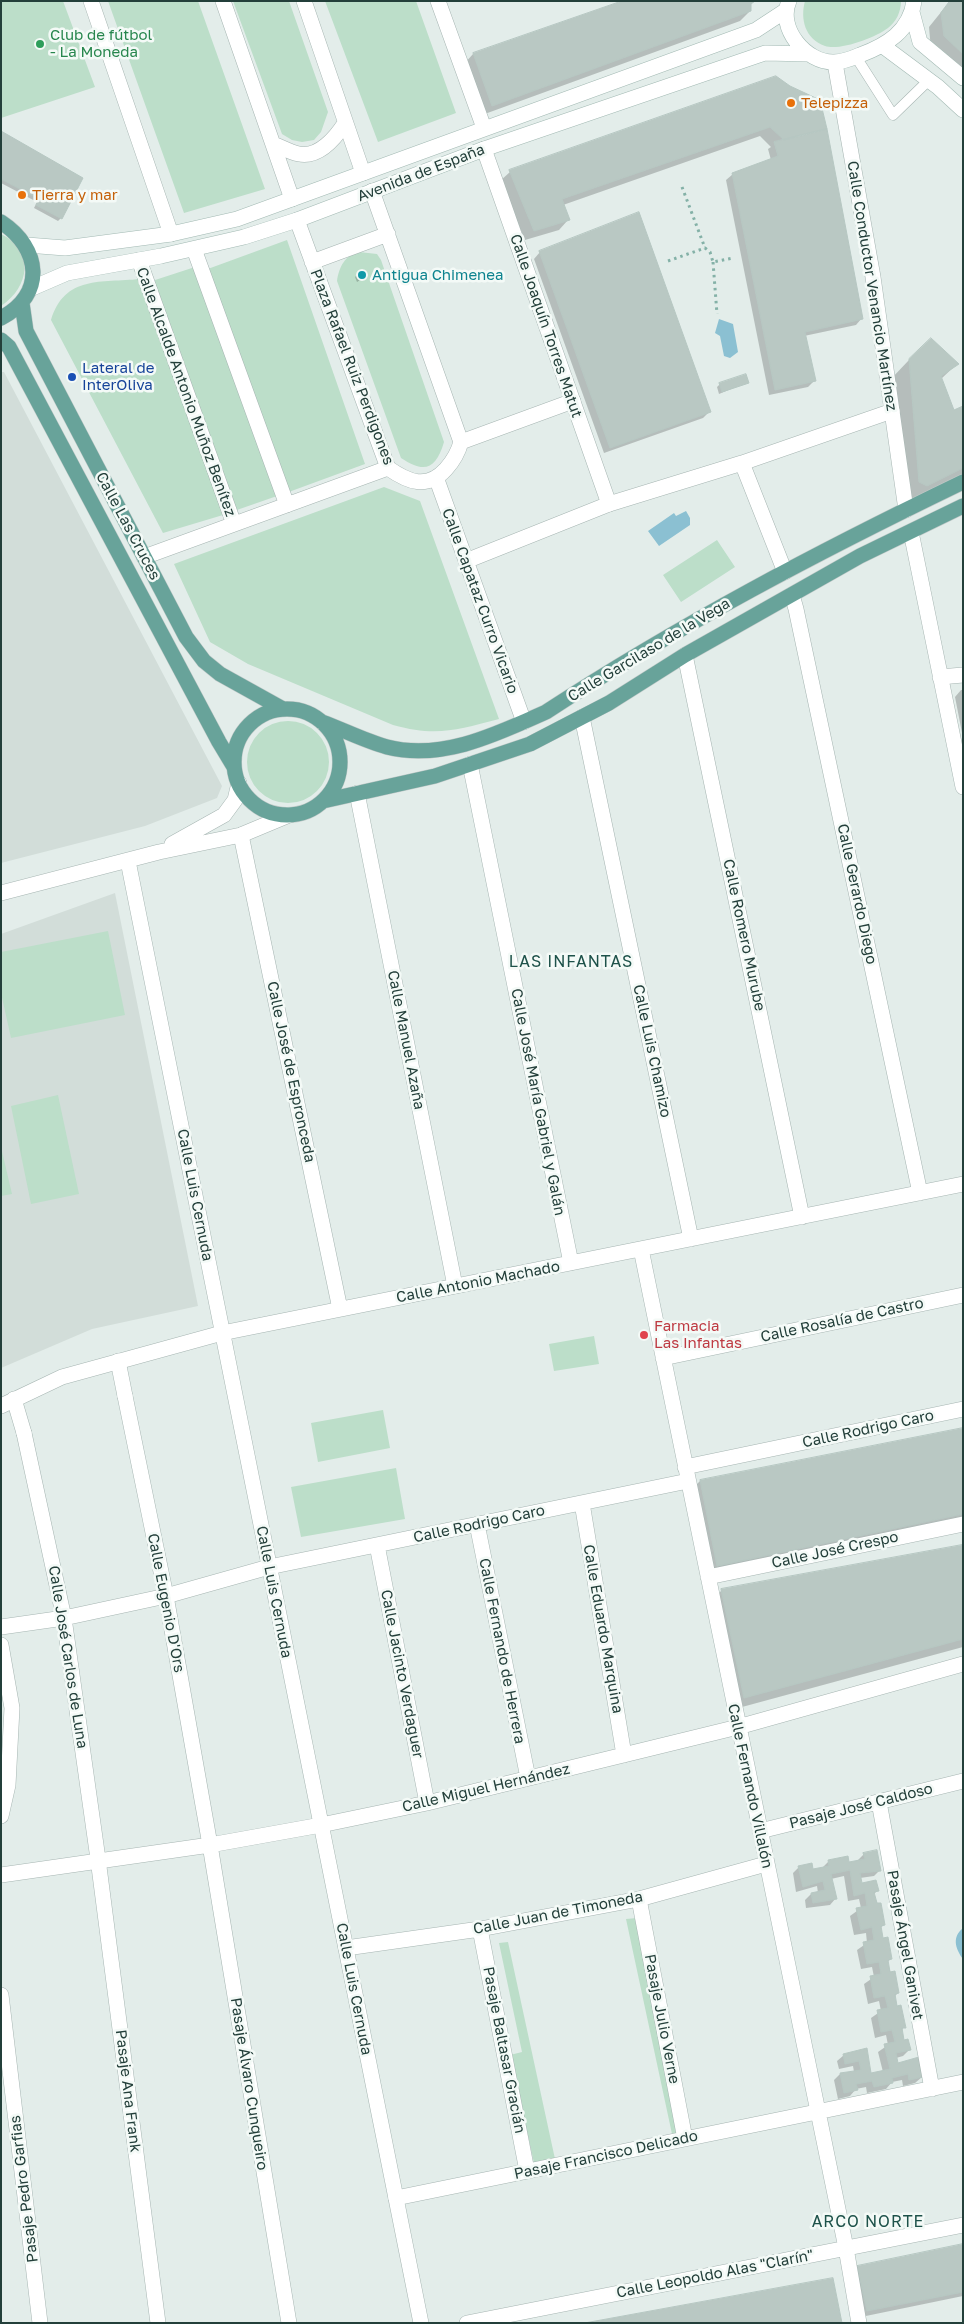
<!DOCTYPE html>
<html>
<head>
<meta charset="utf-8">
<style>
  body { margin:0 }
  #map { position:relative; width:964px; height:2324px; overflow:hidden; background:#e3edea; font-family:"Golos Text",sans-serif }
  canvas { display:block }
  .frame { position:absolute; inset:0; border:2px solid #233f3a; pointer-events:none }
</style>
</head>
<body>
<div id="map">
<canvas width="964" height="2324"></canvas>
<div class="frame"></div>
</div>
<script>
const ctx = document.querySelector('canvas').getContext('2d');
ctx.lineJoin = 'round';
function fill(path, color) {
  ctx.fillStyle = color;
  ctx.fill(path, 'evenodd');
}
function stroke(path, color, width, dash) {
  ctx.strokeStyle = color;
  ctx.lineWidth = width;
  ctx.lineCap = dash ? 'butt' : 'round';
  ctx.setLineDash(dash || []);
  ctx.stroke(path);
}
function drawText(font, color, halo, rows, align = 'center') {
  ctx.font = font + ' "Golos Text",sans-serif';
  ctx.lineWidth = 5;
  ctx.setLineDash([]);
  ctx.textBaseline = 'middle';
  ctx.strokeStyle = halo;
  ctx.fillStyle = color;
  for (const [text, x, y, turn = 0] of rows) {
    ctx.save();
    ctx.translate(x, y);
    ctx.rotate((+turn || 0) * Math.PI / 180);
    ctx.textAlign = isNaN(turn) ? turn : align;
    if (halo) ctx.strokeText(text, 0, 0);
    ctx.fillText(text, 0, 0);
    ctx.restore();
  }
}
fill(new Path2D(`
  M1,372H4L222,786L217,798L145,826L1,863Z
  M115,893L198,1306L92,1329L1,1368V934Z`), '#d2ddd9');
fill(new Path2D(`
  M1,1H63L95,87L1,118Z
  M108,1H198L265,189L184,213Z
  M233,1H289L328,112L321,132L314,140L302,142L292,140L282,134Z
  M325,1H416L456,113L378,142Z
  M805,1H901C901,12 896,22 888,28C875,38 839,51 825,46C805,39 800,19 805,1Z
  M1,234C35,250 30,287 1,306Z
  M287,240L365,464L286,493L205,270Z
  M359,252L377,254L381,260L444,442C436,469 425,474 401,458L337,281C339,267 345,255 359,252Z
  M195,267L277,496L234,511L149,282Z
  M140,279L223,515L163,533L51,320C65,275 101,283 140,279Z
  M384,487L420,501L499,719C457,730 436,737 393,725L248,664L210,642L174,564Z
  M717,540L735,567L681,602L663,575Z
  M247 762a41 41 0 1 1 82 0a41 41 0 1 1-82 0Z
  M108,931L125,1015L11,1038L1,993V952Z
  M58,1095L79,1194L31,1204L11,1106Z
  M1,1147L12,1194L1,1196Z
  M594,1336L599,1364L554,1371L549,1344Z
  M383,1410L390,1448L318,1462L311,1423Z
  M396,1468L405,1519L301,1537L291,1487Z
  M648,1917L686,2132L672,2134L626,1919Z
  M508,1942L555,2159L534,2163L510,2055L522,2052L499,1943Z`), '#bcdec9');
fill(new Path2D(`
  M719,319L733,324L738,352L730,358L724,356L720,336L715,333Z
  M686,511L690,518V525L659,546L648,531L674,513L676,516Z
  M963,1928V1959C955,1948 952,1937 963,1928Z`), '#8bc0d2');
fill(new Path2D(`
  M625,1L750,5V11L740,21L482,115L464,64L473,54Z
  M950,1H963V79L931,50L929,27Z
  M776,78L862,318L856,325L804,336L814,381L808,387L769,395L726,180L733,174L771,160L768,149L771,147L760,136L563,205L568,220L559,230L525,240L500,181L510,172Z
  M1,133L61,218L58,221L34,208L37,202L1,183Z
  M540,252L709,412L703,418L604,453L534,259Z
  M357,275L365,277L357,282L355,277Z
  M909,360L957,364L941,379L953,412L963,407V477L907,505L890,380Z
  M748,382L719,394L717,387L720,384Z
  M961,690H963V738L955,697Z
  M963,1429V1524L704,1578L687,1494L700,1481Z
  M961,1547L963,1559V1647L731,1710L709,1603L722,1590Z
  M864,1854L880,1870L874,1876L860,1878L861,1884L877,1891L874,1894L884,1925L880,1928L882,1939L891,1959L887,1962L898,1993L894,1997L904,2027L901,2031L903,2041L909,2050L903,2056L896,2058L897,2064L922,2077L915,2083L903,2086L902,2080L892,2082L886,2089L867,2093L866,2087L856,2089L850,2096L838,2099L834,2080L840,2074L854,2072L853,2066L839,2069L837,2061L844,2055L866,2049L870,2074L883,2072L878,2052L888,2045L886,2035L875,2038L871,2018L881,2011L879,2001L868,2004L864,1984L874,1977L872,1967L861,1969L857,1950L867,1943L866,1933L854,1935L850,1916L861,1908L859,1899L848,1901L844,1876L831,1879L836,1898L830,1905L806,1908L805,1900L811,1894L818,1893L817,1886L796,1892L793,1873L799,1867L812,1871L822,1868L829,1861L848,1864L858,1860Z
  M963,2245V2296L861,2317L851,2273L858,2267Z`), '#0003');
const building = new Path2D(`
  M622,1H755L751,4V11L492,106L473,53Z
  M950,1H963V54L944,36L941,13Z
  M776,76L790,86L820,100L827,129L784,140L770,127L562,199L570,220L534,231L509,170Z
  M827,129L863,319L805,332L816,381L775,390L732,173L778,156L774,142Z
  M1,131L83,178L62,219L36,205L39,199L1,179Z
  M639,212L711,412L610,448L539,251Z
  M364,270L367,277L360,280L357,274Z
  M931,338L959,364L941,376L954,410L963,406V468L927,486L919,482L909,359Z
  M746,374L749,383L722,392L719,383Z
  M963,1428V1514L717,1566L700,1480Z
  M962,1545L963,1639L744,1698L721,1589Z
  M877,1850L881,1871L860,1873L862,1883L876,1880L879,1891L874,1892L877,1903H881L885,1925L881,1926L883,1938L888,1937L892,1959L888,1960L890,1972L895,1971L899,1993L895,1994L897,2006L901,2005L906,2028H902L904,2040L908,2039L911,2050L896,2053L898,2063L919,2057L923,2077L909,2080L908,2074L892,2078L893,2083L874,2087L872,2081L856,2084L858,2090L844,2093L840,2073L861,2070L859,2061L845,2064L843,2054L867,2048L871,2073L890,2069L884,2044L895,2042L892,2030L881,2032L877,2010L888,2008L885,1996L874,1998L870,1976L881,1974L879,1962L867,1964L863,1942L874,1940L872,1927L861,1930L856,1908L867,1906L865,1893L854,1896L850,1870L831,1874L837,1899L813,1903L811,1893L825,1890L823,1881L803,1887L798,1866L812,1863L813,1869L829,1866L828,1860L848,1856L849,1862L865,1859L863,1853Z
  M963,2244V2292L867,2311L857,2266Z
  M833,2278L842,2323H585Z`);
fill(building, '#b9c8c3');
stroke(building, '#b6c7c2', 1);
const service = new Path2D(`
  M856,57L893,115L929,80`);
const pedestrian = new Path2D(`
  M194,249L287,505
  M139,260L234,524
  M461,442L573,401
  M742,463L785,572
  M609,504L742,463L892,411
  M144,557L388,468
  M118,1361L125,1396
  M14,1399L24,1433
  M166,1596L269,1567
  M846,2248L859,2323`);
const minor = new Path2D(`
  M91,1L171,234
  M223,1L292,199
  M304,1L363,173
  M438,1L484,128
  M835,63L873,277L906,510
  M273,144C281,147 290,152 299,154C319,158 336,137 345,123
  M297,220L388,468C408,482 427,490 446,469C454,460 458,453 461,442L372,191
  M312,262L388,234
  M437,480L524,722
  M911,532L963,787
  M466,561L609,504L484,149
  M792,595L796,609L920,1193
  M685,655L802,1217
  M940,677L963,675
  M582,717L691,1239
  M470,764L571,1263
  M357,793L455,1286
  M241,835L340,1309
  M641,1249L846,2248
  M663,1358L963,1295
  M125,1396L166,1596L210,1845L289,2323
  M1,1406L62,1377L222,1333L963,1184
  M24,1433L64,1618L98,1859L158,2323
  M685,1467L963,1409
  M582,1503L624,1755
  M477,1524L528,1778
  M377,1545L427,1803
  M269,1567L688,1481
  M708,1577L963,1524
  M1,1627L64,1618L166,1596
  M1,1645L12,1708L8,1785L1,1816
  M879,1802L932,2089
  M760,1831L963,1781
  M1,1875L210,1845L321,1825L427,1803L738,1727L963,1664
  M639,1899L685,2139
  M480,1929L527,2171
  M346,1948L480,1929L639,1899L766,1864
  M1,1995L40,2323
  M396,2198L963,2082
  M467,2323L963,2225`);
const tertiary = new Path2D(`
  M172,844L224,815L235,800L239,783
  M128,861L421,2323
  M1,893L159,852L241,835L289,815`);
const secondary = new Path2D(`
  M789,1C777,28 806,63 834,62C843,62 853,58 860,55C887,45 910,31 914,1
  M912,12L920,42L963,78
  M883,46L938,87L963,110
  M27,245L65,248L171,234L237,219L756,30L785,11
  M30,289L67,273L161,256L244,237L297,220L484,149L765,53L809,54`);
const primary = new Path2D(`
  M1,222C41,248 46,295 1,318
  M22,303L26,331L186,637L204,661L220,674L283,709
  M1,340L9,347L219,742L234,767
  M234 762a53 53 0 1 1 106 0a53 53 0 1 1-106 0Z
  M322,722C344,730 365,741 387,747C442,761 497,734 546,712C679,625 820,551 963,482
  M323,801L435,776L530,744L609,703L685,655L860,556L963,506`);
stroke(service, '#a6b5b2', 11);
stroke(pedestrian, '#a6b5b2', 16);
stroke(minor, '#a6b5b2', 16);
stroke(tertiary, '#a6b5b2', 16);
stroke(secondary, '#a2b9b3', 16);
stroke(primary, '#c1c9c8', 16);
stroke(new Path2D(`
  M682,187L705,248
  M668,261L705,248L710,252L713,262L733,258
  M713,262L717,314`), '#84b1a7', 3, [2.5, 4]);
stroke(service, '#fff', 10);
stroke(pedestrian, '#fff', 15);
stroke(minor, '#fff', 15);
stroke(tertiary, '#fff', 15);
stroke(secondary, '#fff', 15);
stroke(primary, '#68a39a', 15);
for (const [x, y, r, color] of [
  [40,44,5,"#2e9e5b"],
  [791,103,5,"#e8710a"],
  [22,195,5,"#e8710a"],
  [362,275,5,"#0f9aa8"],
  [72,377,5,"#1a4fb4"],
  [644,1335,5,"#e0444e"]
]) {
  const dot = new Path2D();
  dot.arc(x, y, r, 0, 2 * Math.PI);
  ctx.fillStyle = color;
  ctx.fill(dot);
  stroke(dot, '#f4faf7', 2);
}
drawText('15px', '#27864d', '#f4faf7', [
  ["Club de fútbol",50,35],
  ["- La Moneda",50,52]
], 'left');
drawText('15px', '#c56008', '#f4faf7', [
  ["Telepizza",801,103],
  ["Tierra y mar",32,195]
], 'left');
drawText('15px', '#233f3a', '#f4faf7', [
  ["Avenida de España",421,173,-21],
  ["Calle Conductor Venancio Martínez",872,286,81],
  ["Calle Joaquín Torres Matut",546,326,71],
  ["Plaza Rafael Ruiz Perdigones",352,367,69],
  ["Calle Alcalde Antonio Muñoz Benítez",186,392,70],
  ["Calle Las Cruces",128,526,62],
  ["Calle Capataz Curro Vicario",480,601,70],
  ["Calle Garcilaso de la Vega",649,650,-31],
  ["Calle Gerardo Diego",857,894,78],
  ["Calle Romero Murube",744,935,78],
  ["Calle Manuel Azaña",406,1040,79],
  ["Calle Luis Chamizo",652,1051,78],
  ["Calle José de Espronceda",291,1072,78],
  ["Calle José María Gabriel y Galán",538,1102,79],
  ["Calle Luis Cernuda",195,1195,79],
  ["Calle Antonio Machado",478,1282,-11],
  ["Calle Rosalía de Castro",842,1320,-12],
  ["Calle Rodrigo Caro",868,1429,-12],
  ["Calle Rodrigo Caro",479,1524,-12],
  ["Calle José Crespo",835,1550,-12],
  ["Calle Luis Cernuda",274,1592,79],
  ["Calle Eugenio D'Ors",166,1603,79],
  ["Calle Eduardo Marquina",603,1629,80],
  ["Calle Fernando de Herrera",502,1651,79],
  ["Calle José Carlos de Luna",68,1657,81],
  ["Calle Jacinto Verdaguer",402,1674,79],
  ["Calle Fernando Villalón",750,1786,78],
  ["Calle Miguel Hernández",486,1788,-13],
  ["Pasaje José Caldoso",861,1806,-14],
  ["Calle Juan de Timoneda",558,1913,-11],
  ["Pasaje Ángel Ganivet",905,1945,80],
  ["Calle Luis Cernuda",354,1989,79],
  ["Pasaje Julio Verne",662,2019,79],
  ["Pasaje Baltasar Gracián",504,2050,79],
  ["Pasaje Álvaro Cunqueiro",249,2084,81],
  ["Pasaje Ana Frank",128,2091,83],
  ["Pasaje Francisco Delicado",606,2155,-12],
  ["Pasaje Pedro Garfias",24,2189,-97],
  ["Calle Leopoldo Alas \"Clarín\"",715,2274,-11]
]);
drawText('15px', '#0d838f', '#f4faf7', [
  ["Antigua Chimenea",372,275]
], 'left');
drawText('15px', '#164399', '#f4faf7', [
  ["Lateral de",82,368],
  ["InterOliva",82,385]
], 'left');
drawText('15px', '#be3a42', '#f4faf7', [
  ["Farmacia",654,1326],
  ["Las Infantas",654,1343]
], 'left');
ctx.letterSpacing = '1px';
drawText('16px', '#1e524a', '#f4faf7', [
  ["LAS INFANTAS",571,962],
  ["ARCO NORTE",868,2222]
]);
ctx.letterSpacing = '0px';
</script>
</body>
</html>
